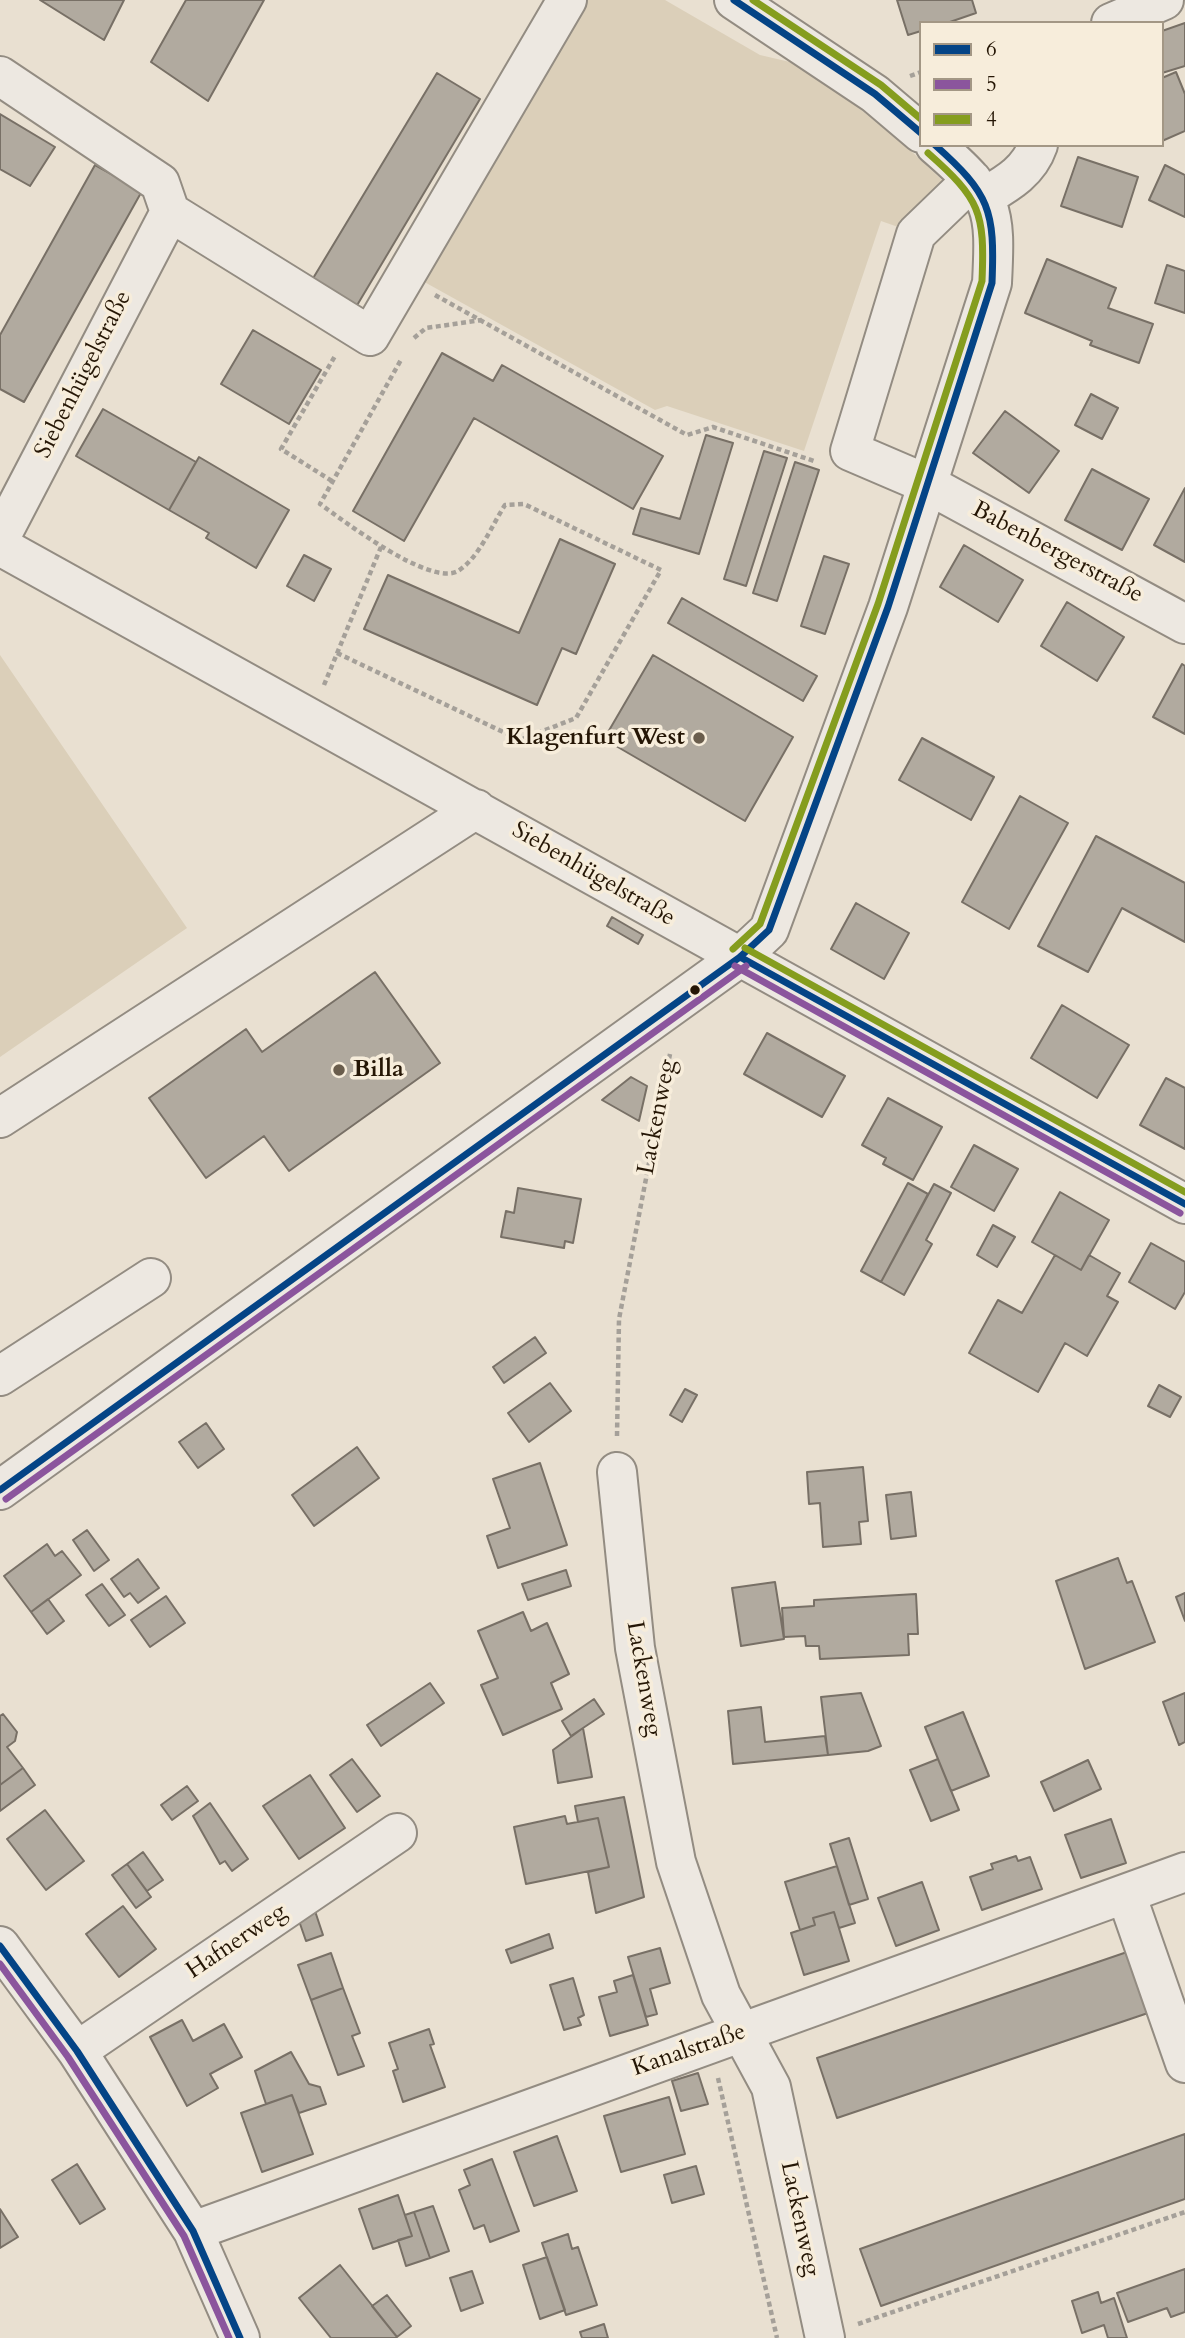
<!DOCTYPE html>
<html>
<head>
<meta charset="utf-8">
<style>
  body { margin:0 }
  #map { position:relative; width:1185px; height:2338px; overflow:hidden; background:#e9e0d1; font-family:Cardo,serif }
  canvas { display:block }
  .legend { position:absolute; left:919px; top:21px; width:245px; height:126px; box-sizing:border-box; background:#f7eddb; border:2px solid #a39785; margin:0; padding:9px 12px; list-style:none; font-size:21px; color:#251605 }
  .legend li { display:flex; align-items:center; gap:14px; height:35px }
  .legend b { width:35px; border:2px solid #a39785 }
</style>
</head>
<body>
<div id="map">
<canvas width="1185" height="2338"></canvas>
<ul class="legend">
<li><b style="height:9px;background:#044486"></b>6</li>
<li><b style="height:9px;background:#8b559d"></b>5</li>
<li><b style="height:9px;background:#859d1e"></b>4</li>
</ul>
</div>
<script>
const ctx = document.querySelector('canvas').getContext('2d');
ctx.lineJoin = 'round';
function fill(path, color) {
  ctx.fillStyle = color;
  ctx.fill(path, 'evenodd');
}
function stroke(path, color, width, dash) {
  ctx.strokeStyle = color;
  ctx.lineWidth = width;
  ctx.lineCap = dash ? 'butt' : 'round';
  ctx.setLineDash(dash || []);
  ctx.stroke(path);
}
function drawText(font, color, halo, rows, align = 'center') {
  ctx.font = font + ' Cardo,serif';
  ctx.lineWidth = 7;
  ctx.setLineDash([]);
  ctx.textBaseline = 'middle';
  ctx.strokeStyle = halo;
  ctx.fillStyle = color;
  for (const [text, x, y, turn = 0] of rows) {
    ctx.save();
    ctx.translate(x, y);
    ctx.rotate((+turn || 0) * Math.PI / 180);
    ctx.textAlign = isNaN(turn) ? turn : align;
    if (halo) ctx.strokeText(text, 0, 0);
    ctx.fillText(text, 0, 0);
    ctx.restore();
  }
}
fill(new Path2D(`
  M583,0H665L760,55L790,62L850,101L909,149L946,184L901,228L881,221L804,451L667,406L655,410L419,279Z
  M0,655L187,928L0,1057Z`), '#dbcfb9');
const building = new Path2D(`
  M40,0H124L104,40Z
  M186,0H264L208,101L151,62Z
  M897,0H972L976,13L947,23H921V31L908,35Z
  M1185,23V66L1162,73V31Z
  M1176,72L1185,94V131L1162,141V78Z
  M437,73L480,99L356,307L312,280Z
  M0,114L55,147L30,186L0,169Z
  M1078,157L1138,177L1122,227L1061,206Z
  M95,165L142,191L24,402L0,389V335Z
  M1165,165L1185,175V217L1149,200Z
  M1047,259L1116,288L1108,308L1153,324L1139,363L1090,345L1092,341L1025,313Z
  M1167,265L1185,271V313L1155,303Z
  M253,330L321,370L289,424L221,384Z
  M442,353L493,381L502,365L663,456L633,509L474,418L404,541L353,511Z
  M1091,394L1118,408L1102,439L1075,425Z
  M103,409L196,462L169,510L76,456Z
  M1005,411L1059,451L1029,493L973,453Z
  M706,435L733,443L699,554L633,534L641,508L680,519Z
  M764,451L787,458L746,586L724,579Z
  M199,457L289,510L256,568L206,538L209,533L169,510Z
  M795,462L819,470L777,601L753,593Z
  M1092,469L1149,499L1122,550L1065,520Z
  M1185,488V562L1154,545Z
  M560,539L615,564L576,654L562,648L537,705L364,629L388,575L519,633Z
  M964,545L1023,580L998,622L940,587Z
  M304,555L331,569L314,601L287,586Z
  M824,556L849,564L825,634L801,626Z
  M682,598L817,676L803,701L668,623Z
  M1067,602L1124,637L1097,681L1041,646Z
  M653,655L793,737L745,821L604,739Z
  M1182,664L1185,666V734L1153,717Z
  M922,738L994,777L971,820L899,780Z
  M1020,796L1068,823L1009,929L962,902Z
  M1096,836L1185,883V942L1122,908L1088,972L1038,946Z
  M856,903L909,933L884,979L831,949Z
  M612,917L643,935L638,944L607,926Z
  M375,972L440,1063L289,1171L264,1136L206,1178L149,1098L246,1029L262,1052Z
  M1062,1005L1129,1045L1097,1098L1031,1058Z
  M767,1033L845,1076L822,1117L744,1074Z
  M631,1077L647,1086L639,1121L602,1100Z
  M1166,1078L1185,1088V1149L1140,1125Z
  M888,1098L942,1127L913,1180L883,1164L886,1158L862,1145Z
  M974,1145L1018,1169L994,1211L951,1187Z
  M908,1183L928,1194L881,1282L861,1271Z
  M934,1184L951,1193L926,1240L932,1244L904,1295L881,1282Z
  M518,1188L581,1199L573,1243L565,1241L564,1248L501,1237L506,1211L514,1213Z
  M1060,1192L1109,1220L1081,1270L1032,1242Z
  M993,1225L1015,1237L997,1267L977,1255Z
  M1151,1243L1185,1262V1292L1175,1309L1129,1282Z
  M1055,1255L1081,1270L1089,1255L1120,1273L1107,1296L1118,1302L1087,1356L1065,1343L1038,1392L969,1353L998,1300L1022,1313Z
  M535,1337L546,1353L504,1383L493,1367Z
  M550,1383L571,1411L529,1442L508,1413Z
  M1159,1385L1181,1397L1170,1417L1148,1406Z
  M685,1389L697,1395L682,1422L670,1415Z
  M206,1423L224,1449L198,1468L179,1442Z
  M357,1447L379,1478L314,1526L292,1495Z
  M540,1463L567,1545L498,1568L487,1536L510,1528L493,1479Z
  M863,1467L868,1521L859,1522L861,1544L823,1547L820,1503L809,1504L807,1472Z
  M911,1492L916,1536L891,1539L886,1495Z
  M87,1530L109,1560L94,1571L73,1540Z
  M47,1544L55,1556L62,1551L81,1575L31,1612L4,1576Z
  M1118,1558L1127,1583L1132,1581L1155,1642L1085,1669L1056,1581Z
  M138,1559L159,1588L138,1603L130,1593L124,1597L111,1579Z
  M566,1570L571,1586L528,1600L522,1584Z
  M775,1582L784,1639L741,1646L732,1588Z
  M102,1584L125,1615L109,1626L86,1595Z
  M1185,1593V1621L1176,1597Z
  M916,1594L918,1634H908L909,1655L820,1659L819,1646H806L805,1636L784,1637L782,1608L814,1606V1600Z
  M166,1596L185,1623L150,1647L131,1620Z
  M48,1599L64,1621L47,1634L31,1612Z
  M523,1612L531,1631L547,1623L569,1674L551,1683L562,1709L503,1735L481,1685L498,1678L478,1631Z
  M430,1683L444,1703L381,1746L367,1725Z
  M861,1693L881,1746L868,1751L828,1755L821,1697Z
  M1185,1693V1742L1179,1745L1163,1702Z
  M594,1699L604,1714L571,1736L562,1721Z
  M761,1707L765,1742L825,1736L828,1755L733,1764L728,1711Z
  M963,1712L989,1776L951,1791L925,1727Z
  M3,1714L17,1732L15,1741L7,1747L23,1768L0,1785V1716Z
  M583,1728L592,1777L558,1783L553,1750Z
  M352,1759L380,1796L357,1812L330,1775Z
  M938,1759L959,1810L931,1821L910,1770Z
  M1088,1760L1101,1789L1054,1811L1041,1782Z
  M23,1768L35,1785L0,1811V1785Z
  M310,1775L345,1828L299,1859L263,1806Z
  M187,1786L198,1801L172,1820L161,1805Z
  M624,1797L644,1897L596,1913L588,1872L609,1867L598,1818L578,1822L575,1806Z
  M210,1803L248,1859L232,1871L225,1861L220,1864L193,1816Z
  M45,1810L84,1861L46,1890L7,1839Z
  M565,1816L567,1824L598,1818L609,1867L526,1884L514,1827Z
  M1111,1819L1126,1863L1081,1878L1065,1835Z
  M849,1838L868,1899L849,1905L830,1844Z
  M143,1852L163,1880L147,1891L127,1864Z
  M1016,1856L1018,1861L1030,1857L1042,1889L982,1910L970,1877L993,1869L991,1864Z
  M127,1864L151,1897L136,1908L112,1875Z
  M837,1866L855,1923L839,1928L834,1912L813,1918L815,1925L800,1930L785,1882Z
  M922,1882L939,1930L896,1946L878,1898Z
  M123,1906L156,1949L119,1977L86,1934Z
  M315,1911L323,1935L306,1941L298,1918Z
  M834,1912L849,1961L804,1975L791,1933L815,1925L813,1918Z
  M549,1934L553,1948L511,1963L506,1950Z
  M660,1948L670,1983L650,1989L657,2014L646,2017L628,1957Z
  M1130,1951L1151,2012L837,2118L817,2058Z
  M331,1953L343,1988L311,2000L298,1965Z
  M633,1975L648,2025L610,2036L599,1997L617,1992L614,1981Z
  M573,1978L584,2015L578,2018L581,2025L564,2030L550,1985Z
  M343,1988L360,2033L352,2036L364,2066L338,2075L311,2000Z
  M182,2020L193,2041L224,2024L242,2057L210,2074L218,2088L187,2106L150,2037Z
  M429,2029L434,2044L430,2045L445,2087L403,2102L393,2071L398,2069L389,2043Z
  M291,2052L309,2084L320,2087L326,2104L299,2113L292,2095L266,2104L255,2071Z
  M698,2073L708,2104L681,2111L672,2081Z
  M292,2095L313,2154L262,2172L241,2113Z
  M669,2097L685,2154L621,2172L604,2116Z
  M1185,2134V2199L881,2306L860,2249Z
  M557,2136L577,2191L534,2206L514,2152Z
  M492,2159L519,2231L490,2242L484,2225L474,2229L459,2190L470,2185L464,2170Z
  M77,2164L105,2209L80,2224L52,2180Z
  M696,2166L704,2194L672,2203L664,2175Z
  M398,2195L412,2236L373,2249L359,2209Z
  M433,2206L449,2251L430,2258L414,2212Z
  M0,2209L18,2237L0,2248Z
  M414,2212L430,2258L406,2266L398,2240L412,2236L405,2215Z
  M568,2234L572,2249L578,2247L597,2305L566,2315L542,2243Z
  M547,2257L565,2310L540,2319L523,2265Z
  M340,2265L397,2337L396,2338H331L299,2298Z
  M1185,2269V2312L1171,2317L1167,2308L1128,2322L1117,2293Z
  M472,2271L483,2303L461,2311L450,2278Z
  M1098,2292L1101,2303L1114,2298L1127,2338H1108L1104,2325L1082,2333L1072,2301Z
  M387,2295L411,2326L397,2337L372,2306Z
  M604,2324L608,2338H582L580,2332Z`);
fill(building, '#b1aa9f');
stroke(building, '#787066', 2);
const minor = new Path2D(`
  M734,0L875,94L921,133
  M1111,23L1164,0
  M0,76L160,183L170,212L0,538
  M972,180L916,234L850,451L927,484L1185,624
  M986,196C1008,183 1029,171 1038,145
  M170,212L370,336L567,0
  M0,546L1185,1204
  M0,1118L476,809
  M0,1376L151,1278
  M617,1472L635,1648L676,1862L721,1995L771,2087L825,2338
  M0,1490L740,957L769,930L888,607L992,283C996,207 994,196 935,145
  M1126,1894L1185,2063
  M0,1946L77,2051L193,2231L240,2338
  M77,2051L397,1833
  M193,2231L1185,1872`);
stroke(minor, '#938c82', 42);
stroke(new Path2D(`
  M910,76L921,72
  M435,295L687,435L713,427L814,461
  M414,338L426,328L482,320
  M332,481L281,449L335,356
  M337,653L520,740L576,718L661,570L524,504L505,505C492,525 479,558 458,571C430,587 344,521 320,504L402,358
  M324,685L381,547
  M617,1436L619,1319L670,1054
  M718,2078L777,2338
  M858,2324L1185,2212`), '#a5a099', 4.5, [5, 3.5]);
stroke(minor, '#ede8e1', 38);
stroke(new Path2D(`
  M734,0L875,94L921,133
  M740,957L1185,1204
  M0,1490L740,957L769,930L888,607L992,283C995,210 990,194 935,145
  M0,1946L77,2051L193,2231L240,2338`), '#044486', 7);
stroke(new Path2D(`
  M735,966L1180,1213
  M6,1499L746,966
  M0,1964L68,2057L184,2236L229,2338`), '#8b559d', 7);
stroke(new Path2D(`
  M753,0L881,85L921,119
  M745,948L1185,1192
  M733,949L760,924L878,604L982,281C985,212 980,199 928,153`), '#859d1e', 7);
for (const [x, y, r, color] of [
  [699,738,7,"#6a5d4c"],
  [695,990,6,"#251605"],
  [339,1070,7,"#6a5d4c"]
]) {
  const dot = new Path2D();
  dot.arc(x, y, r, 0, 2 * Math.PI);
  ctx.fillStyle = color;
  ctx.fill(dot);
  stroke(dot, '#f7eddb', 2.5);
}
drawText('24px', '#251605', '#f7eddb', [
  ["Siebenhügelstraße",84,375,-63],
  ["Babenbergerstraße",1057,553,28],
  ["Siebenhügelstraße",593,875,30],
  ["Lackenweg",658,1117,-79],
  ["Lackenweg",643,1679,80],
  ["Hafnerweg",237,1942,-34],
  ["Kanalstraße",689,2051,-19],
  ["Lackenweg",799,2219,78]
]);
drawText('bold 24px', '#251605', '#f7eddb', [
  ["Klagenfurt West",685,738],
  ["Billa",353,1070,"left"]
], 'right');
</script>
</body>
</html>
